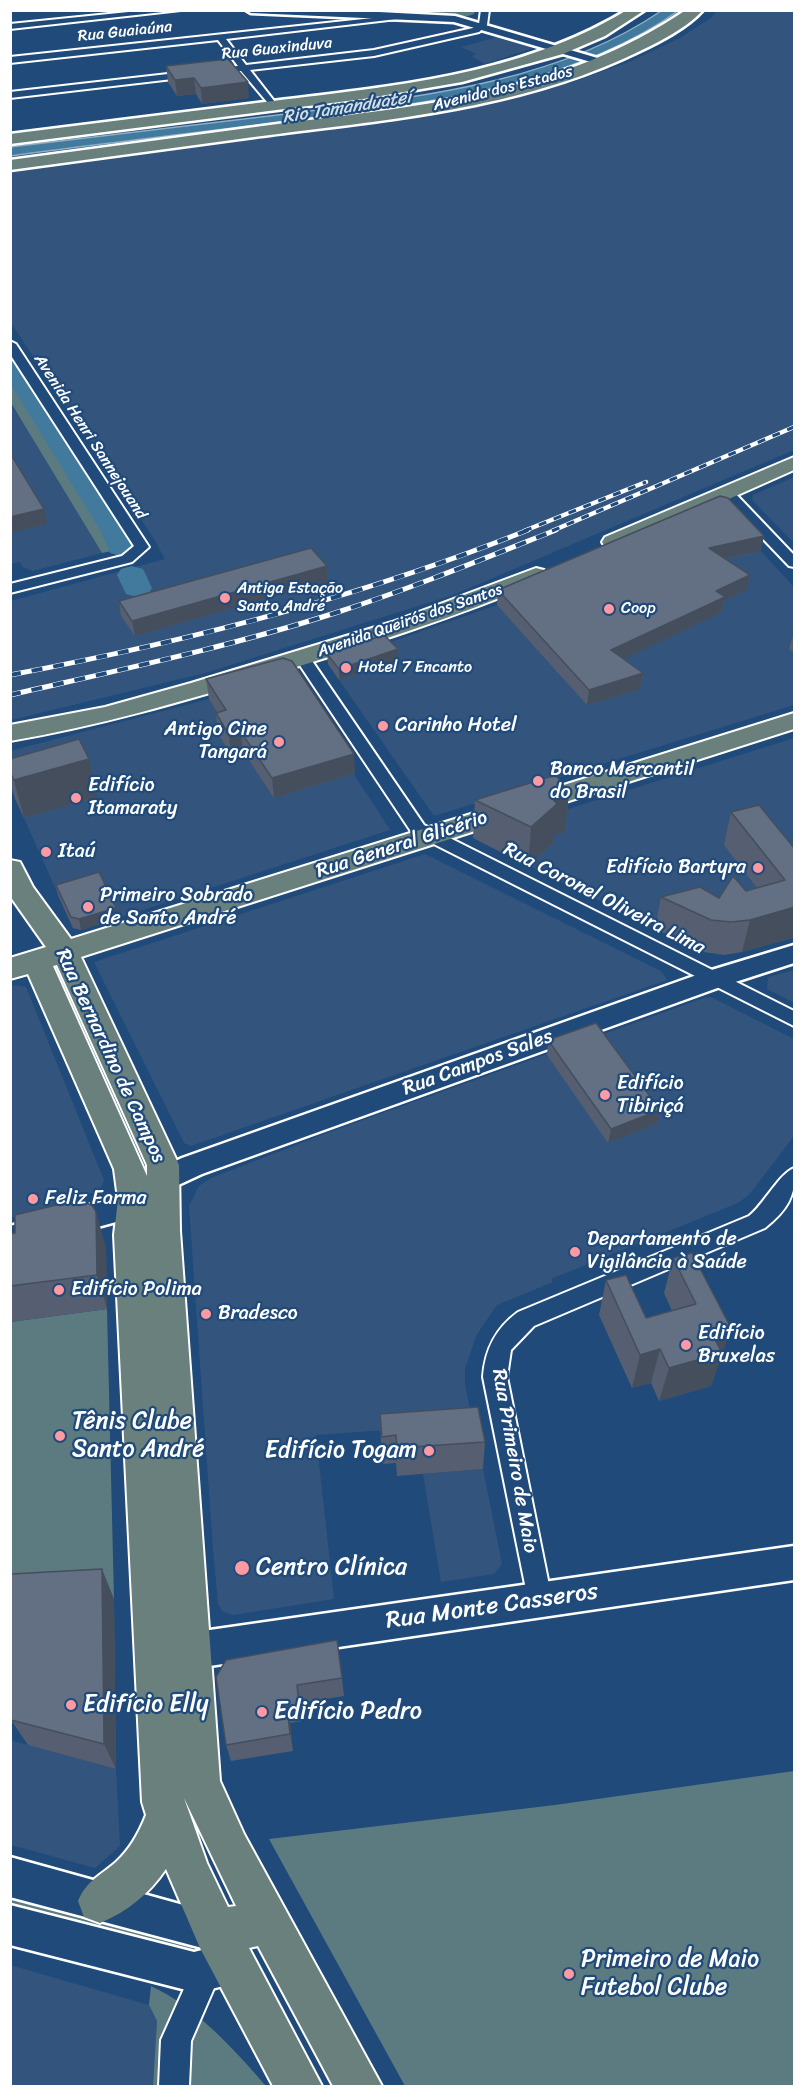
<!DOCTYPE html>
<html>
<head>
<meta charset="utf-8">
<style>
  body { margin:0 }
  #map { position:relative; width:805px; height:2097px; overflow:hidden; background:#1f4a7a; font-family:Sriracha,sans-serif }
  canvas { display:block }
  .frame { position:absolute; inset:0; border:12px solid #fff; pointer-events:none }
</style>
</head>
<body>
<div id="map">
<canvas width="805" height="2097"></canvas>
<div class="frame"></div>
</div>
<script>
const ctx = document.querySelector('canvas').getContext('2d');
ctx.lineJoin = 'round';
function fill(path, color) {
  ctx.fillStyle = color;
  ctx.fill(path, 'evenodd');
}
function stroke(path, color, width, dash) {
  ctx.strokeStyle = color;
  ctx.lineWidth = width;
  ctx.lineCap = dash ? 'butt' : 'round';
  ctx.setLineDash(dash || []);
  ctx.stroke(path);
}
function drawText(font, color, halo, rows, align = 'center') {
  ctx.font = font + ' Sriracha,sans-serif';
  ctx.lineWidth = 4.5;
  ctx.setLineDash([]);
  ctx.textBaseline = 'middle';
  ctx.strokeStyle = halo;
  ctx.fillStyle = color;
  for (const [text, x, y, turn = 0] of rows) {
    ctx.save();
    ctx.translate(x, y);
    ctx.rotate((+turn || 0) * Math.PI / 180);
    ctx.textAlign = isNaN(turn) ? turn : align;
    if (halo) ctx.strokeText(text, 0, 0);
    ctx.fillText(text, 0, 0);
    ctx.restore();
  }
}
fill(new Path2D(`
  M717,11H794V450L453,595L205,673L11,720V601L165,559L154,539L11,323L10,172L418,117L492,104L573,82L629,62L680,38L712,17Z
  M505,35L536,47L485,64L471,56L477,54L461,47Z
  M10,403L28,431L102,553L33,571L23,567L20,562L11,564Z
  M794,477V543L752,500L753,495Z
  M726,513L794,587V705L434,816L330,667L333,662L523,596Z
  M294,681L390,830L81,930L73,928L11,789L10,751L209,699Z
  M794,738V938L732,954L701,951L477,840L517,825Z
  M425,854L661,971L667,980L191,1146L184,1143L94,962Z
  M794,970V1003L767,989L768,977Z
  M16,985L26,987L104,1180L102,1186L92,1193L11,1218L10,987Z
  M711,997L794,1039V1136L749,1195L738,1203L551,1279L553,1282L497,1305L477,1334L465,1368V1385L473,1424L316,1435L334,1599L233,1615L223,1612L218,1604L213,1550L189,1206L199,1186L211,1178L327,1133L704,998Z
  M483,1469L502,1564L494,1574L441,1582L423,1474Z
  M10,1740L116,1769L120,1846L95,1868L11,1845Z
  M10,1965L149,2005L157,2021L153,2086H11Z`), '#33557d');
fill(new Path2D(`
  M328,11H475L474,14L468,16Z
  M11,355L127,540V543L117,550L102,553L11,403Z
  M107,1309L114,1599L11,1605L10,1322Z
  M794,1771V2086H405L269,1839L555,1805Z
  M10,1895L195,1946V1947L188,1952L11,1906Z
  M151,1986C196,2007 234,2049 266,2086H153L157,2021L149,2005Z`), '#5b7b80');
const water = new Path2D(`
  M661,11H678C570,87 426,103 298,120C202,132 106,143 11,156L10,147C105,135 199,125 294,113C417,97 556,83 661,11Z`);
fill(water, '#427a9d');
stroke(water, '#8eafc4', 1.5);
fill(new Path2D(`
  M10,355L19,357L23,362L128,530L135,547L130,553L120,556L110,553L100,530L10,383Z
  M132,566L143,569L152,588L148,594L137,597L126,594L117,575L121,569Z`), '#427a9d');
const street = new Path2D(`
  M148,10H181L10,29V24Z
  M481,10H489L487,25L479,32L374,56L250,70L278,106L273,109L241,71L10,98V92L238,66L218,40L10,63V57L410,14L414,17L226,39L246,65L374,50L473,28L479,24Z
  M10,341L16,344L149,547L132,562L10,593V584L122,556L134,546L10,354Z
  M727,489L732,490L794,555V567L789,566L722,496V490Z
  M303,653L308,655L424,825L794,1011V1026L412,833L295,658Z
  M794,1168C797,1196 786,1211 765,1228L534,1326L511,1350L507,1377L552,1600L548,1609L539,1613L530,1609L483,1377C485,1349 496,1328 518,1312L749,1216C764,1204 779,1174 794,1168Z
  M206,1957L216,1962L221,1972L191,2041L189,2086H159L161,2040L196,1962Z`);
const secondary = new Path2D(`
  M246,10H341L455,16L611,62L601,65L454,22L251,13Z
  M794,945V963L723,986L202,1174L174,1187L127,1219L10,1251V1226L109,1200L154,1171L182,1158L705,972Z
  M794,1546V1580L189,1669L176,1664L171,1651L176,1638L189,1633Z
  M10,1857L230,1918L236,1932L233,1940L244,1945L250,1959C240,1985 220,1988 194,1992L10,1945V1905L194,1952L206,1949L10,1897Z`);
const primary = new Path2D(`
  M794,457V470L621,547H605L602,542L605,537Z
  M536,568L544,570L547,575L544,580C454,618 362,647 270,675C184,701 99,726 10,741V725L105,707L191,683L392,622Z
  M794,713V729L81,957L179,1165L180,1231L220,1781L244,1834L382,2086H333L258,1946L249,1948L322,2086H273L200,1948L166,1869C149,1894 127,1912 100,1923L84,1917L78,1901C87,1880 100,1876 116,1862C130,1849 139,1833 146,1815L142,1802L114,1235L118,1199L114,1169L28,974L10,979V958L46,947L10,896V860L20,862L33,887L71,939ZM57,965L147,1165V1176L53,966ZM184,1798L236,1906L228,1907L207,1863Z`);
const highway = new Path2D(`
  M627,10H645L605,36L563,54L462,82L363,99L10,144V134C98,123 185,112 273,101C395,86 520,75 627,10Z
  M686,10H703C687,28 659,42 638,52C519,110 383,120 254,137C173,148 92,159 10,170V160C102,148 193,135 285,123C427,105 563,93 686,10Z`);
stroke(street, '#fff', 4);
stroke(secondary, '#fff', 5);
stroke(primary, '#fff', 4);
stroke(highway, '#fff', 5);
fill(street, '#1f4a7a');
fill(secondary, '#1f4a7a');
fill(primary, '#6a807d');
fill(highway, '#6a807d');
const railFar1 = new Path2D(`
  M524,531L646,482
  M552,531L794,427`);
const rail = new Path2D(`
  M10,675C186,642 361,597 528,530
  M10,695C119,670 229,647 335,613C410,589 483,559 556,530`);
stroke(railFar1, '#fff', 4.5);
stroke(rail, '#fff', 5);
stroke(railFar1, '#1f4a7a', 3, [8]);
stroke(rail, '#1f4a7a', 4, [11]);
fill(new Path2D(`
  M166,66L249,98L202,104L196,94L177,96L168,82Z
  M761,551L726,559L750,575L747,590L724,601L722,612L623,659L643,673L641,689L587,705L497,605L498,590Z
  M327,566L328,581L135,636L121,616L119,601Z
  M795,637V654L789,649L792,638Z
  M398,649V660L339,680L328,664L327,654Z
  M206,679L355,773L274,798L243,751L231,755L218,733L216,713L217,712L209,699Z
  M10,759L97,797L24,818L15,799L10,781Z
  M569,793L565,832L554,835L553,843L528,866L473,838L475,800Z
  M731,812L795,849V937L742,952L724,955L704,952L655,929L661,897L719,898L757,888L724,845Z
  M56,885L118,918L81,930L73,928L58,895Z
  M548,1040L657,1124L608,1143L547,1055Z
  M10,1234L106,1247L107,1309L10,1322Z
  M673,1258L731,1328L711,1386L659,1401L651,1383L632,1388L599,1315L606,1280L646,1318L672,1311L664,1293Z
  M380,1414L485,1442L483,1469L397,1476L396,1463L383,1464L381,1443Z
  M114,1599L116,1769L28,1745L11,1720Z
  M216,1677L342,1678L344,1696L300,1703L302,1721L290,1723L293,1751L231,1761L226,1745Z`), '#555f71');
fill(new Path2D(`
  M194,78L196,94L177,96L175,80Z
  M248,82L249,98L202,104L201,88Z
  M44,509L47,524L10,533V517Z
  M764,536L761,551L706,563L709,548Z
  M327,566L328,581L135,636L132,621Z
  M750,575L747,590L724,601L722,612L610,666L611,650L716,591Z
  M398,649V660L339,680V669Z
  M643,673L641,689L587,705L589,690Z
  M241,732L243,751L231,755L229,735Z
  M354,754L355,773L274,798L272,778Z
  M89,759L97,797L24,818L14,780Z
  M569,793L565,832L554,835L553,843L528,866L531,827L552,798Z
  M795,907V937L742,952L750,920Z
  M116,908L118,918L81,930L79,919Z
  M660,1110L657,1124L608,1143L611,1129Z
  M96,1212L106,1247L107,1309L97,1275Z
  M731,1328L711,1386L659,1401L669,1368L712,1334Z
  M660,1349L651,1383L632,1388L640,1355Z
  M102,1569L114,1599L116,1769L104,1744Z
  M297,1685L300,1703L302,1721L299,1704Z
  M287,1706L290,1723L293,1751L290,1734Z`), '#454e5c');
const building = new Path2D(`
  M228,59L248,82L201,88L194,78L175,80L166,66Z
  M10,453L44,509L10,517Z
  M720,496L728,498L764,536L709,548L750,575L716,591L725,597L611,650L643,673L589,690L498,590Z
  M311,548L327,566L132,621L119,601Z
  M384,635L398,649L339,669L327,654Z
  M283,658L292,661L354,754L272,778L241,732L229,735L216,713L226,710L206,679Z
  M79,739L89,759L14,780L10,772V759Z
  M556,775L569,793L552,798L557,804L531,827L475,800Z
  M759,805L795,849V907L750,920L731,922L711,920L661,897L700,887L719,898L733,876L746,891L785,880L731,812Z
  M99,872L116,908L79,919L71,917L56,885Z
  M596,1023L660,1110L611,1129L548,1040Z
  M77,1200L92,1205L96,1212L97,1275L10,1286V1234L15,1233V1215Z
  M692,1253L731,1328L712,1334L722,1353L669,1368L660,1349L640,1355L606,1280L626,1275L646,1318L696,1304L673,1258Z
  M478,1407L485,1442L397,1448L396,1435L382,1437L380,1414Z
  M102,1569L104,1744L11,1720V1574Z
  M337,1640L342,1678L297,1685L299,1704L287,1706L290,1734L226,1745L216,1677L226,1660Z`);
fill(building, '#636f83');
stroke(building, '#454e5c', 1.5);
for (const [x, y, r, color] of [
  [225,598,6,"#ff9aa2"],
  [609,609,6,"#ff9aa2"],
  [346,668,6,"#ff9aa2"],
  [383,726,6,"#ff9aa2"],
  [279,742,6,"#ff9aa2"],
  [538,781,6,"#ff9aa2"],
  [76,798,6,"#ff9aa2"],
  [46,852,6,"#ff9aa2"],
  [758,868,6,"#ff9aa2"],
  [88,907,6,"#ff9aa2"],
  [605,1095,6,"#ff9aa2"],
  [33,1199,6,"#ff9aa2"],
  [575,1252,6,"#ff9aa2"],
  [59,1290,6,"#ff9aa2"],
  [206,1314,6,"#ff9aa2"],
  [686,1345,6,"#ff9aa2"],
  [60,1436,6,"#ff9aa2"],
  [429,1451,6,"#ff9aa2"],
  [242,1568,8,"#ff9aa2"],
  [71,1705,6,"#ff9aa2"],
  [262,1712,6,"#ff9aa2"],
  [569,1974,6,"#ff9aa2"]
]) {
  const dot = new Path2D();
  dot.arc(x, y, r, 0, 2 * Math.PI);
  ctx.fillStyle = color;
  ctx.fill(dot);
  stroke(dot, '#1f4a7a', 2);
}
drawText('16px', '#fff', '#1f4a7a', [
  ["Rua Guaiaúna",125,32,-6],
  ["Rua Guaxinduva",277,49,-6],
  ["Avenida dos Estados",503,89,-14],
  ["Avenida Henri Sannejouand",90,437,57],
  ["Avenida Queirós dos Santos",410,621,-19]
]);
drawText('16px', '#fff', '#1f4a7a', [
  ["Antiga Estação",237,589],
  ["Santo André",237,607],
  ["Coop",621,609],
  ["Hotel 7 Encanto",358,668]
], 'left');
drawText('italic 18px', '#d0dee6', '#1f4a7a', [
  ["Rio Tamanduateí",347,108,-9]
]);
drawText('20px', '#fff', '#1f4a7a', [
  ["Carinho Hotel",395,726],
  ["Antigo Cine",267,730,"right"],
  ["Tangará",267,753,"right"],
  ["Banco Mercantil",550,770],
  ["do Brasil",550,793],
  ["Edifício",88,786],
  ["Itamaraty",88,809],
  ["Itaú",58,852],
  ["Edifício Bartyra",746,868,"right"],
  ["Primeiro Sobrado",100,896],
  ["de Santo André",100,919],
  ["Edifício",617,1084],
  ["Tibiriçá",617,1107],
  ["Feliz Farma",45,1199],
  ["Departamento de",587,1240],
  ["Vigilância à Saúde",587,1263],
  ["Edifício Polima",71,1290],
  ["Bradesco",218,1314],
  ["Edifício",698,1334],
  ["Bruxelas",698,1357]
], 'left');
drawText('20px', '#fff', '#1f4a7a', [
  ["Rua General Glicério",402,845,-18],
  ["Rua Coronel Oliveira Lima",604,899,27],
  ["Rua Bernardino de Campos",110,1056,65],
  ["Rua Campos Sales",478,1063,-20],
  ["Rua Primeiro de Maio",514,1461,80]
]);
drawText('24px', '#fff', '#1f4a7a', [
  ["Tênis Clube",72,1422],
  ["Santo André",72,1450],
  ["Edifício Togam",417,1451,"right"],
  ["Centro Clínica",256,1568],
  ["Edifício Elly",83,1705],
  ["Edifício Pedro",274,1712],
  ["Primeiro de Maio",581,1960],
  ["Futebol Clube",581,1988]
], 'left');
drawText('24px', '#fff', '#1f4a7a', [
  ["Rua Monte Casseros",492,1607,-8]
]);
</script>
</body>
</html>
